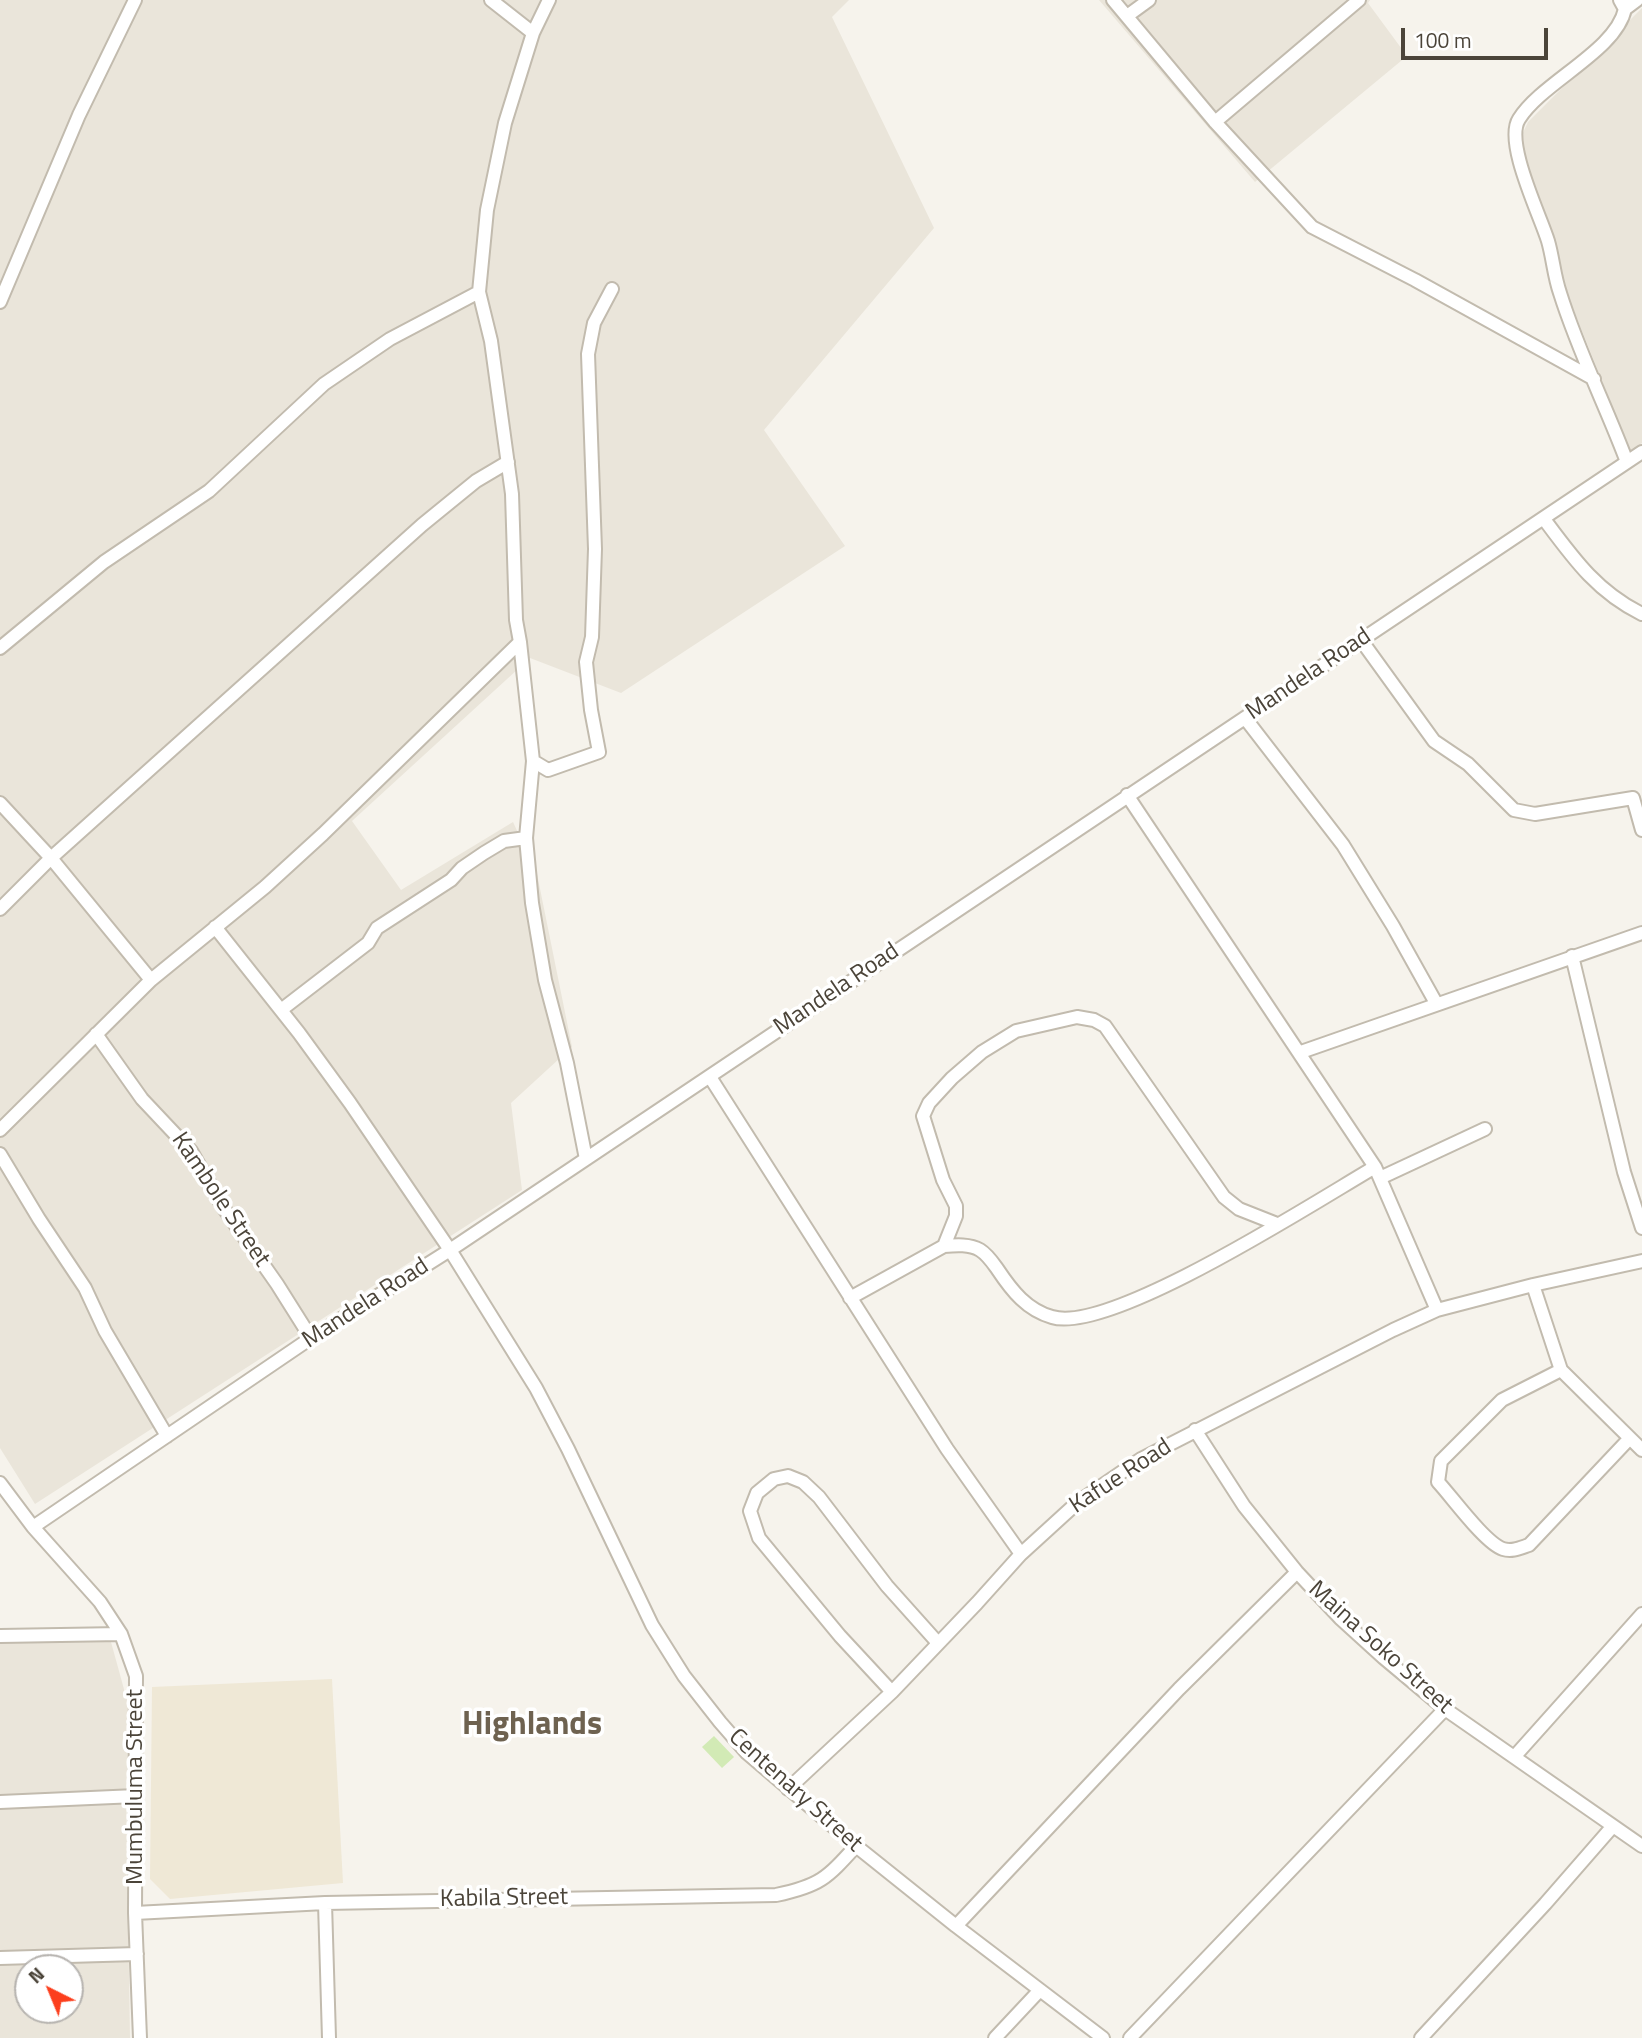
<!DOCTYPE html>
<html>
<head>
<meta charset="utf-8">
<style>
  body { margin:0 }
  #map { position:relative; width:1642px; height:2038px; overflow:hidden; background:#f6f3ec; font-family:"Titillium Web",sans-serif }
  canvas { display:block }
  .north { position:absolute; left:14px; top:1954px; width:70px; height:70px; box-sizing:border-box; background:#fff; border:2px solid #b7b4b0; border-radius:50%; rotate:317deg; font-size:19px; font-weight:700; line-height:28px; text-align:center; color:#4b4439 }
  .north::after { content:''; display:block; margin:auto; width:24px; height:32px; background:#fc3f1d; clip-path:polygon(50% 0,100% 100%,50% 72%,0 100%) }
  .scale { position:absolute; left:1401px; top:28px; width:147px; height:32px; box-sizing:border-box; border:4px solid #4b4439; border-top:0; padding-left:9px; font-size:21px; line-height:24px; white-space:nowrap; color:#4b4439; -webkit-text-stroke:5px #fff; paint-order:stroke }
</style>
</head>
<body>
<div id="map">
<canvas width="1642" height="2038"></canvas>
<div class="north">N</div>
<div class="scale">100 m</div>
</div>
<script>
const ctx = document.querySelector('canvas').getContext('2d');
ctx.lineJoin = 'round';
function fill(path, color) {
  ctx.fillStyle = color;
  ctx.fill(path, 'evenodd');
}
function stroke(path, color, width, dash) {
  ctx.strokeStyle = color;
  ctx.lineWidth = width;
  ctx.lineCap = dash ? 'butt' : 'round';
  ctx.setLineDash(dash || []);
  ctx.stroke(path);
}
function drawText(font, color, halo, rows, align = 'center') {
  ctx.font = font + ' "Titillium Web",sans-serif';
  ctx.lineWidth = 7;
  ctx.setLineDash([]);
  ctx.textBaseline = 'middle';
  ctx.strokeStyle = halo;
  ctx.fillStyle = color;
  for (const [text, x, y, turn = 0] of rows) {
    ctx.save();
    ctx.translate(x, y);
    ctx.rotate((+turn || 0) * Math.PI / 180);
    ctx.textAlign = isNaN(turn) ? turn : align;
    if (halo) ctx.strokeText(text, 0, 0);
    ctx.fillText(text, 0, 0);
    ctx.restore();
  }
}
fill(new Path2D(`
  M0,0H849L832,17L934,228L764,430L845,546L621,693L530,658L352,821L401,890L513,822L537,874L572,1047L511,1103L522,1190L35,1504L0,1448Z
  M1099,0H1370L1368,3L1407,56L1255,182Z
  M1642,8V443L1630,451L1512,156L1528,122Z
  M0,1642H111L130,1711L126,1788L130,2038H0ZM28,1968H70V2010H28Z`), '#eae5da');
fill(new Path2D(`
  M332,1679L343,1883L170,1899L150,1879L152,1687Z`), '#efe8d6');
fill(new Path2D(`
  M714,1736L734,1757L722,1768L702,1747Z`), '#d2eab5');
const minor = new Path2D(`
  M491,0L533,33
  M549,0L533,33L505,123L487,210L479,292L491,341L512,494L516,620L520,642L533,761L526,838L532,903L545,980L567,1063L586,1159
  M1113,0L1215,122L1312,227L1415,280L1594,379
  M1620,0L1625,9C1616,51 1542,82 1519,119C1504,142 1540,215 1548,241C1553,258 1554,276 1560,293C1578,351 1606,406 1627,462
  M1625,9L1637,0
  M1127,16L1149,0
  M1215,122L1359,0
  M0,302L79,115L135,0
  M1544,519C1573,558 1597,592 1642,614
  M1361,640L1434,741L1468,764L1514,810L1535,814L1633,798L1642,830
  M0,648L104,562L209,491L324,384L390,339L479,292
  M1245,718L1343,845L1393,926L1436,1003
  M533,761L548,770L599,752L591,710L586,662L592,637L595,549L588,354L594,323L612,289
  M1127,795L1375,1167L1437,1310
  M0,803L51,858L151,980
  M0,909L51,858L422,525L476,481L508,462
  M215,927L299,1033L350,1103L450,1250L536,1388L568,1449L652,1625L684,1676L720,1722L747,1753L856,1846L956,1926L1103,2038
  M1572,956L1624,1172L1642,1228
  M281,1010L368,943L377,928L451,880L462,868L484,853L504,841L526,838
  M96,1034L142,1099L191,1151L223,1207L277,1284L311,1338
  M1301,1052L1642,933
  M710,1077L947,1449L1021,1554
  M0,1130L151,980L265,887L323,834L520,642
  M0,1154L39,1219L85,1288L105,1331L167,1436
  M1380,1178L1485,1129
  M944,1246C956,1245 970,1244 980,1250C988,1255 993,1263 998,1270C1012,1291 1027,1310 1052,1317C1110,1335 1318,1200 1375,1167
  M1533,1285L1561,1370L1642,1450
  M850,1298L944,1246L956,1216V1206L943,1180L923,1116L929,1103L952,1078L982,1052L1016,1031L1077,1017L1094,1020L1105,1026L1224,1197L1239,1209L1277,1224
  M1561,1370L1502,1400L1441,1461L1438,1482C1452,1497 1485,1543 1503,1549C1512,1552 1520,1548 1529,1545L1630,1438
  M1195,1430L1244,1506L1297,1572L1340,1618L1384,1658L1445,1709L1642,1846
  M0,1483L33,1527L100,1602L121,1634L136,1676L135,1913L140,2038
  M33,1527L311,1338L450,1250L1642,452
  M0,1636L121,1634
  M892,1692L840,1636L759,1538L750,1511L757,1493L774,1479L788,1476L803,1482L819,1497L887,1586L938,1643
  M1515,1756L1642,1614
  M788,1789L892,1692L977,1603L1021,1554L1078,1502L1141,1459L1393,1330L1437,1310L1533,1285L1642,1261
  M0,1802L136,1796
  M325,1903L329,2038
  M135,1913L325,1903L776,1895C820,1886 827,1878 856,1846
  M956,1926L1179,1689L1297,1572
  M0,1958L137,1954
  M995,2038L1040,1990
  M1130,2038L1445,1709
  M1421,2038L1545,1904L1613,1826`);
stroke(minor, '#c2bbae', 16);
stroke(minor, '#fff', 12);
drawText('24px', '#4b4439', '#fff', [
  ["Mandela Road",1309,675,-34],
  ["Mandela Road",837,990,-34],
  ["Kambole Street",220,1200,56],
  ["Mandela Road",366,1304,-33],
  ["Kafue Road",1121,1477,-33],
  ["Maina Soko Street",1380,1648,42],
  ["Mumbuluma Street",136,1787,-90],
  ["Centenary Street",795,1791,42],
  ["Kabila Street",504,1899,-1]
]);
drawText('bold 32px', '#6e6250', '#fff', [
  ["Highlands",532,1726]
]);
</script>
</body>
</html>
